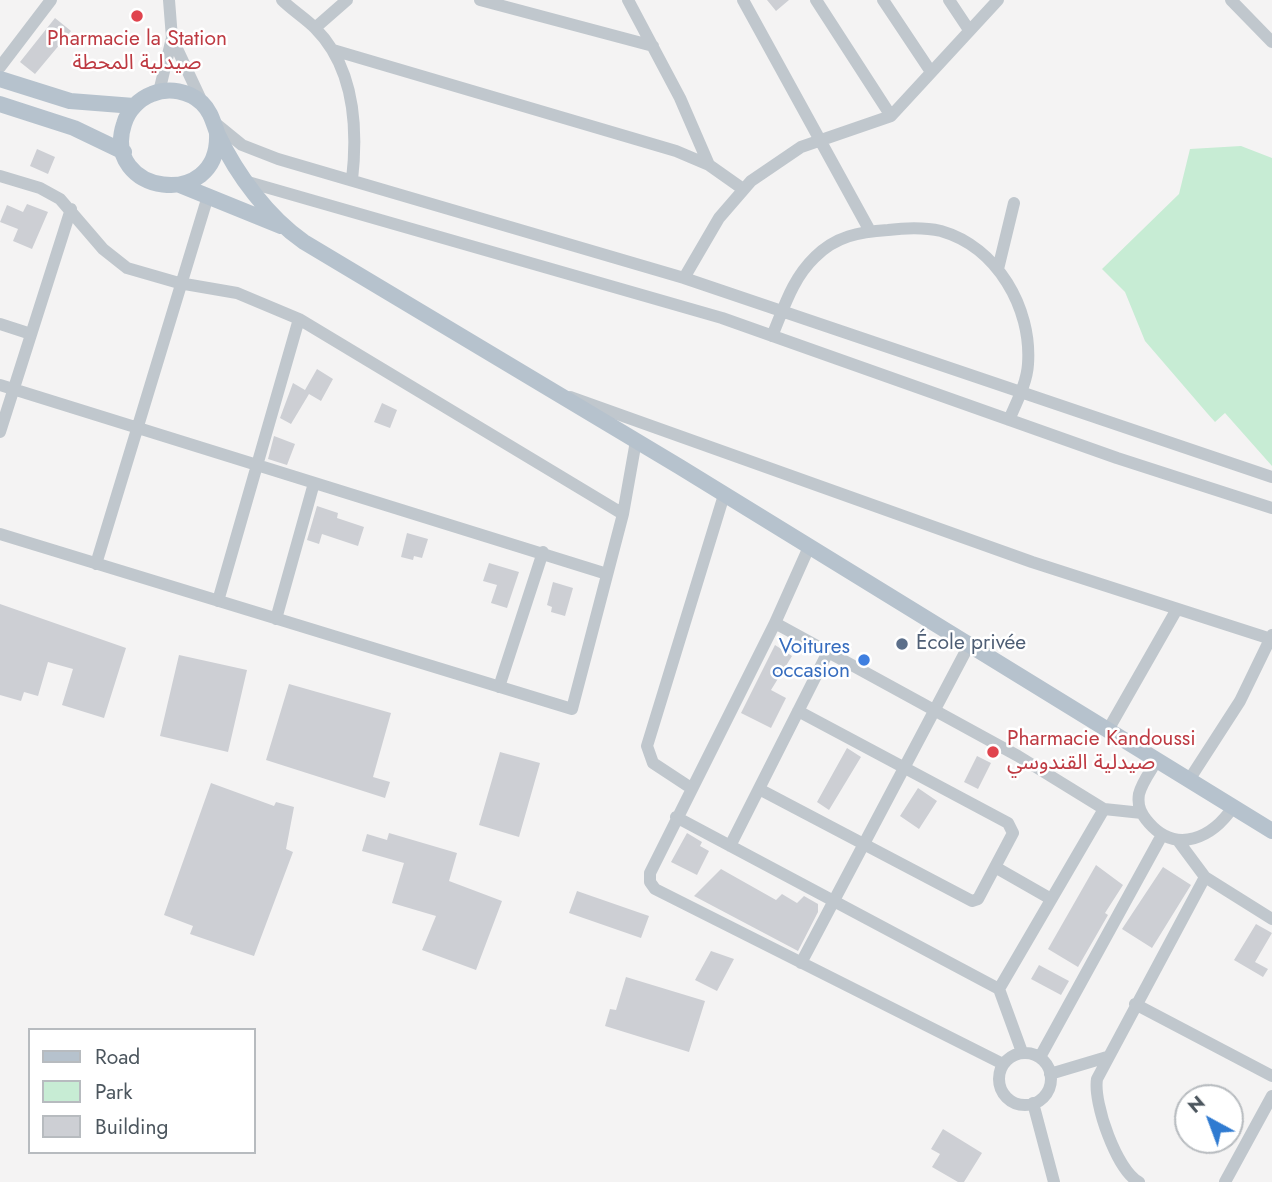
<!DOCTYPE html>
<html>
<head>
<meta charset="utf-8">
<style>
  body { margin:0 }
  #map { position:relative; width:1272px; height:1182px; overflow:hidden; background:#f4f3f3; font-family:Jost,sans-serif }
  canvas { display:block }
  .legend { position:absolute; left:28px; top:1028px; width:228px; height:126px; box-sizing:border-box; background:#fff; border:2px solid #b7bbbf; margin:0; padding:9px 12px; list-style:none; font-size:21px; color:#4c565e }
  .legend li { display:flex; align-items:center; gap:14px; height:35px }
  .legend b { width:35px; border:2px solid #b7bbbf }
  .north { position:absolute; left:1174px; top:1084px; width:70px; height:70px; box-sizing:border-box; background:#fff; border:2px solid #b7bbbf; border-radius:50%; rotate:319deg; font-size:19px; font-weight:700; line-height:28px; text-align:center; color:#4c565e }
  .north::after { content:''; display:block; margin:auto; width:24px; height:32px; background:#307bd1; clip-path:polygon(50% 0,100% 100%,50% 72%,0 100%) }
</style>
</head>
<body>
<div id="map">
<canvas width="1272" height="1182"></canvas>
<ul class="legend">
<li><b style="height:9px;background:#b6c2cd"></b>Road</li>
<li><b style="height:19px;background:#c7ecd4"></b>Park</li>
<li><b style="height:19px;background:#cdcfd4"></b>Building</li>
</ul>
<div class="north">N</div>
</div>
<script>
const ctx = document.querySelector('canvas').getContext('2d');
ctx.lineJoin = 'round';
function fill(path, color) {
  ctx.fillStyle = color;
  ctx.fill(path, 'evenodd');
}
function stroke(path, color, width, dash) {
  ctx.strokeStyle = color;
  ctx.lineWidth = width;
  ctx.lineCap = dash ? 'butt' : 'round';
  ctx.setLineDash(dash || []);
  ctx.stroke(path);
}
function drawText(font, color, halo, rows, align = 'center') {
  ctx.font = font + ' Jost,"Noto Sans Arabic",sans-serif';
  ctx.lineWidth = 5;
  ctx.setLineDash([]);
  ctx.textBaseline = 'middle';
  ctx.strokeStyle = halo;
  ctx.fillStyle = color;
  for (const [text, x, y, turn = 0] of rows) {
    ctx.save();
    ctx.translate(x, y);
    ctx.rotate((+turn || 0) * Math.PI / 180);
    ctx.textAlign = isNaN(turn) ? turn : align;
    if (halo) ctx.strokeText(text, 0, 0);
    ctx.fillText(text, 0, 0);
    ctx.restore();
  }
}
fill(new Path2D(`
  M1241,146L1272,158V466L1225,413L1215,422L1207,413L1145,341L1125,292L1102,269L1179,194L1190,149Z`), '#c7ecd4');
fill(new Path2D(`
  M767,0H789L776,11Z
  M55,18L71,31L35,74L20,62Z
  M37,149L55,157L48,174L30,166Z
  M27,204L48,212L32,249L13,241L18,229L0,222L7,205L23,212Z
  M317,369L333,379L321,401L309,394L291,424L280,418L293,383L305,390Z
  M382,403L397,410L390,428L374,422Z
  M274,436L295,444L287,465L268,459Z
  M317,506L338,513L337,518L364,527L358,546L322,534L319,544L307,540Z
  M407,533L428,539L422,558L414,556L413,560L401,557Z
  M489,563L519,572L507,608L491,603L497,585L483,581Z
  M553,582L573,588L565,616L551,612L552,607L547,605Z
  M0,604L126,648L104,718L62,705L73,669L48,662L38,696L24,692L21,701L0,695Z
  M775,645L792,656L771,690L786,698L771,728L741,713Z
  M179,655L247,670L228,752L160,736Z
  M289,684L391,713L373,777L390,782L385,798L266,760Z
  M847,748L861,757L829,810L817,802Z
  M500,752L540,763L519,837L479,825Z
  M977,756L991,763L978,789L964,782Z
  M211,783L274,806L276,802L294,807L286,849L293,852L254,956L190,934L193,926L164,915Z
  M918,788L937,801L919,829L900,816Z
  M389,833L457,853L449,881L502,901L476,970L422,950L436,916L392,903L404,863L362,851L367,834L387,840Z
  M687,833L702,842L700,846L709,851L697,875L671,862Z
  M1096,865L1123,885L1105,913L1108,915L1078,967L1048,949Z
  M1163,867L1191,885L1152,948L1122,929Z
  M721,869L776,900L782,894L797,903L804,896L818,904V912L798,951L694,896Z
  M577,891L649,916L641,938L569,913Z
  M1256,924L1272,933L1255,962L1268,969L1263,977L1234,960Z
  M711,951L734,959L717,991L695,980Z
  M1039,965L1069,981L1061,995L1031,979Z
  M626,977L705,1001L689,1052L605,1026L610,1009L616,1010Z
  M943,1129L982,1153L964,1182H958L932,1167L940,1154L931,1149Z`), '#cdcfd4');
stroke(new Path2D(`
  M169,0L172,38
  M282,0C292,10 305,18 315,28C354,67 358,128 352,180
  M480,0L653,46
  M628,0L680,98L709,165
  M743,0L870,231
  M816,0L891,116
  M883,0L931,72
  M949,0L969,30
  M1231,0L1272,42
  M315,28L347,0
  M333,50L676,151L709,165L743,189
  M0,67L51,0
  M159,92L172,38L203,104
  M215,123L242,145L278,159L684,278L1272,477
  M0,176L40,188L60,199L103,249L127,268L179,283L237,293L299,319L623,514
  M248,182L722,318L1117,458L1272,508
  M998,269L1014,203
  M684,278L719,218L751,181L801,147L891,116L998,0
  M0,324L31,334
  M772,336C784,308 792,279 815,257C836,236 859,232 888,230C905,228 923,227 941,231C997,247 1032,308 1028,364C1027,383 1016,403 1009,420
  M0,385L607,574
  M570,397L1032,562L1271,639
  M0,432L71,209
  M0,534L572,709L623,514L636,441
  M809,547L775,623L650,873V882L655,889L1003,1064
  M96,564L208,196
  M218,601L299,319
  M276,619L314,483
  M775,623L1018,756L1104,809L1142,813
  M499,687L543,552
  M1108,730L1177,609
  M1157,760C1151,771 1142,782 1139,794C1137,806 1141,814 1149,823C1177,855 1213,837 1233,807
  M1189,780L1240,701L1272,635
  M691,788L653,763L647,746L724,495
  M759,789L972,901L978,899L1013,833L1008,823L798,711
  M676,817L999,989L1022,1052
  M1179,842L1205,877L1272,919
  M730,846L828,652
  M995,867L1051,899
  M801,963L969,645
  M999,989L1104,809
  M1135,1004L1272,1076
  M999 1079a26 26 0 1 1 52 0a26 26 0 1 1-52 0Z
  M1040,1057L1162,835
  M1050,1074L1107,1057
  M1033,1103L1054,1182
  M1139,1182C1117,1171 1093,1103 1097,1079L1205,877
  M1225,1182L1272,1096`), '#c0c7cd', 12);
stroke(new Path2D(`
  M0,79L70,101L134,106
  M0,104L74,128L124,152
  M217,134C220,212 101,194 124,124C128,110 139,99 152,94C169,87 189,91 202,103C212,113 213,123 218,135C237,175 268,217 304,242L680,467L1272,831
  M180,185L281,226`), '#b6c2cd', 16);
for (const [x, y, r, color] of [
  [137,16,7,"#e0444e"],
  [902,644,7,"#5c6f8a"],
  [864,660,7,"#3f7fe0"],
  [993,752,7,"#e0444e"]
]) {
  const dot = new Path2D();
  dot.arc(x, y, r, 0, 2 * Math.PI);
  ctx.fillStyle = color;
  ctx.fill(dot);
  stroke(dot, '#fff', 2.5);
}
drawText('21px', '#be3a42', '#fff', [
  ["Pharmacie la Station",137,40],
  ["صيدلية المحطة",137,64],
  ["Pharmacie Kandoussi",1007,740,"left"],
  ["صيدلية القندوسي",1007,764,"left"]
]);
drawText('21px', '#4e5e75', '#fff', [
  ["École privée",916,644]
], 'left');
drawText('21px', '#366cbe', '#fff', [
  ["Voitures",850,648],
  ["occasion",850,672]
], 'right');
</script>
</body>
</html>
